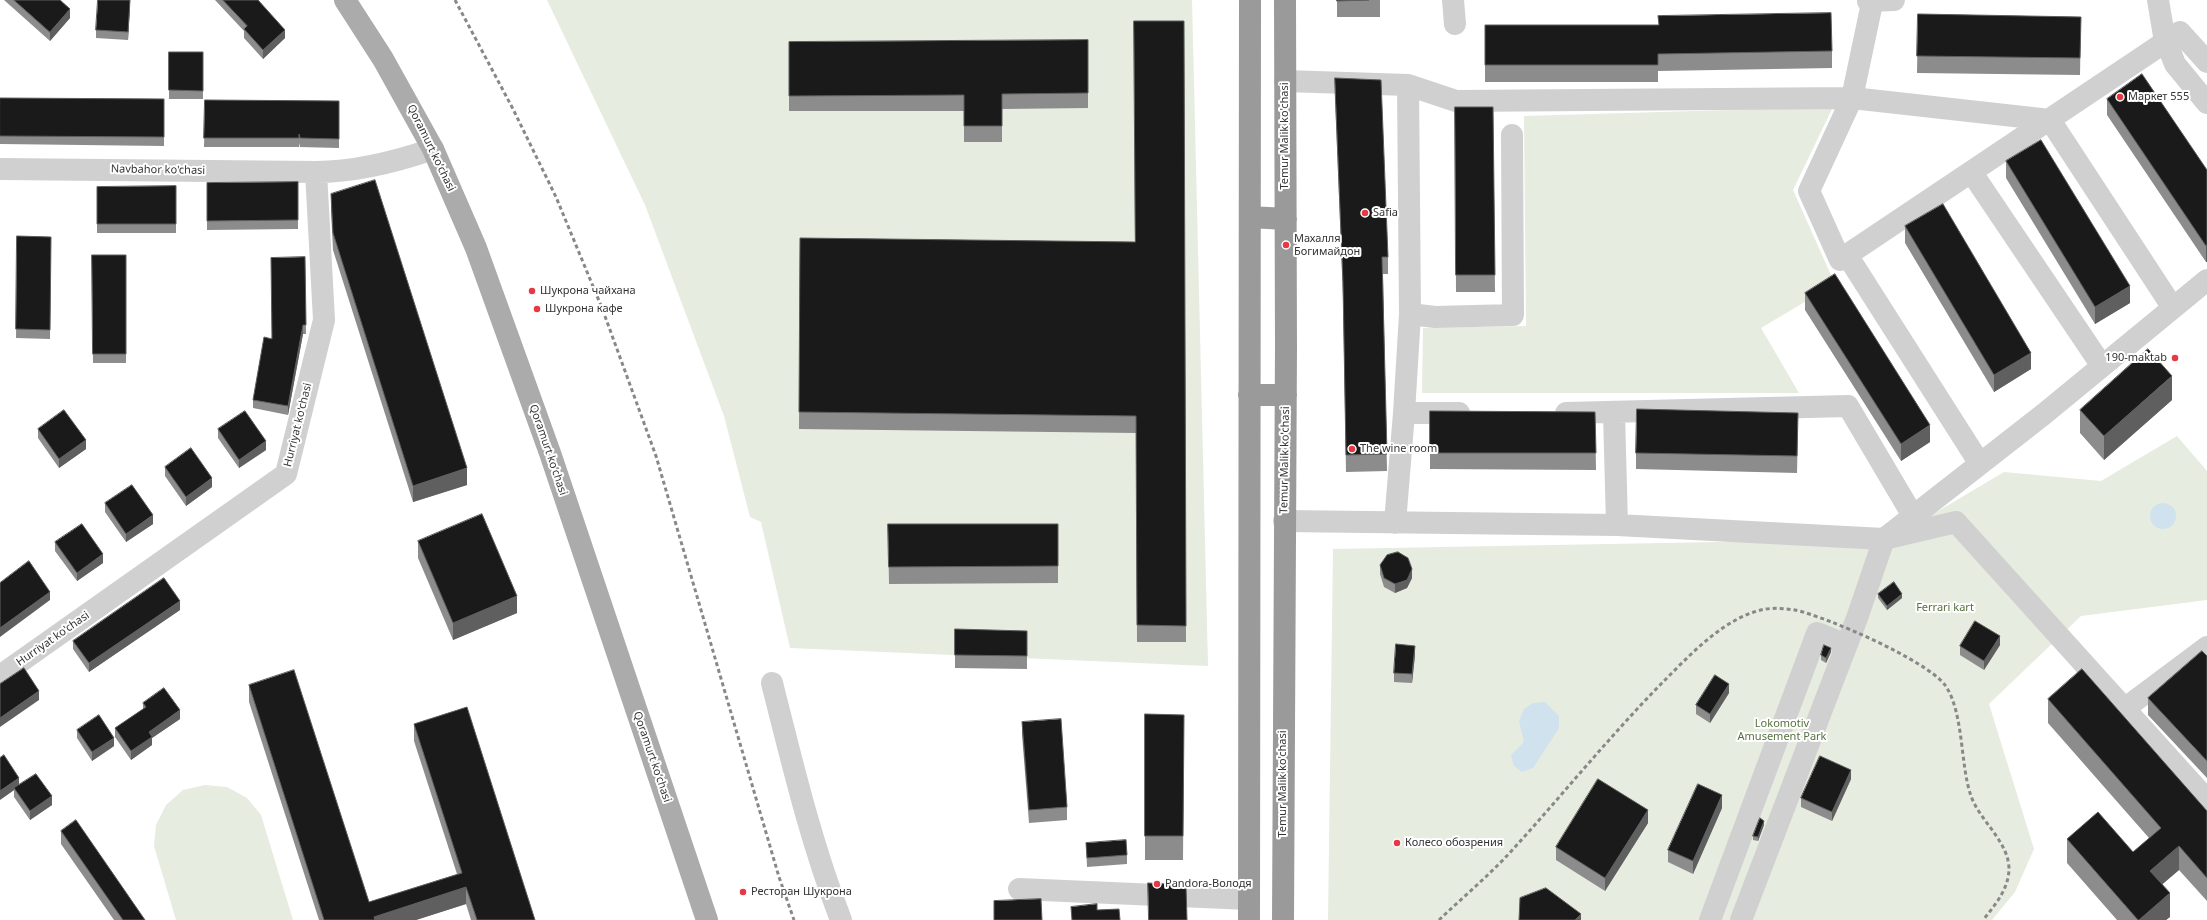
<!DOCTYPE html>
<html>
<head>
<meta charset="utf-8">
<style>
  body { margin:0 }
  canvas { display:block; background:#fff }
</style>
</head>
<body>
<canvas width="2207" height="920"></canvas>
<script>
const ctx = document.querySelector('canvas').getContext('2d');
ctx.lineJoin = 'round';
function fill(path, color) {
  ctx.fillStyle = color;
  ctx.fill(path, 'evenodd');
}
function stroke(path, color, width, dash) {
  ctx.strokeStyle = color;
  ctx.lineWidth = width;
  ctx.lineCap = dash ? 'butt' : 'round';
  ctx.setLineDash(dash || []);
  ctx.stroke(path);
}
function drawText(font, color, halo, rows, align = 'center') {
  ctx.font = font + ' "Noto Sans",sans-serif';
  ctx.lineWidth = 4;
  ctx.setLineDash([]);
  ctx.textBaseline = 'middle';
  ctx.strokeStyle = halo;
  ctx.fillStyle = color;
  for (const [text, x, y, turn = 0] of rows) {
    ctx.save();
    ctx.translate(x, y);
    ctx.rotate((+turn || 0) * Math.PI / 180);
    ctx.textAlign = isNaN(turn) ? turn : align;
    if (halo) ctx.strokeText(text, 0, 0);
    ctx.fillText(text, 0, 0);
    ctx.restore();
  }
}
fill(new Path2D(`
  M547,0H1192L1208,666L790,648L761,522L750,517L724,416L645,205Z
  M1833,107L1793,190L1835,284L1761,328L1799,393H1422L1423,328L1526,326L1524,116Z
  M2177,436L2207,471V600L2081,616L1989,704L2034,849L2015,892L1992,920H1328L1333,549L1884,539L1908,529L2004,472L2101,481Z
  M205,785L227,787L247,798L261,815L293,920H176L154,846L156,825L166,805L183,790Z`), '#e6ecdf');
fill(new Path2D(`
  M2150 516a13 13 0 1 1 26 0a13 13 0 1 1-26 0Z
  M1545,702L1559,716V728L1533,768L1522,772L1514,766L1511,755L1524,742L1519,721L1524,709L1533,703Z`), '#cfe2ee');
stroke(new Path2D(`
  M1453,0L1455,24
  M1868,0L1871,8L1852,98L1809,191L1840,260L1847,255L1980,464
  M2158,0L2164,36L2175,64L2207,103
  M1868,1L1894,0
  M1285,81L1408,85L1456,101L1852,98L2050,120L2173,308
  M1408,85L1410,314L1435,317L1513,315L1512,135
  M0,169L316,172
  M1972,173L2102,366
  M1847,255L2180,32L2207,62
  M1404,413L1410,314
  M1566,413L1848,406L1913,516
  M1614,413L1617,525
  M1284,521L1617,525L1884,539L1956,522L2207,800
  M1395,523L1404,413H1459
  M0,676L286,474L324,320L316,172C353,172 398,161 433,149
  M772,683C792,762 811,843 841,920
  M2124,709L2207,647
  M1019,889L1249,899
  M1710,920L1817,633L1846,645
  M1741,920L1857,618L1884,539L2044,414L2207,280`), '#d0d0d0', 22);
stroke(new Path2D(`
  M345,0L383,59L433,149L476,248L550,453L707,920`), '#ababab', 22);
stroke(new Path2D(`
  M1250,217L1286,219
  M1249,395H1286
  M1249,920L1250,0
  M1283,920L1286,347L1285,0`), '#9a9a9a', 22);
stroke(new Path2D(`
  M455,0L513,109L556,197L602,308L656,456L779,877L794,920
  M1439,920C1464,896 1492,873 1515,847C1564,793 1610,736 1661,684C1688,657 1718,624 1754,612C1768,607 1781,608 1795,610C1827,617 1926,660 1945,685C1964,712 1960,765 1971,796C1980,821 2008,841 2009,868C2009,889 1995,905 1983,920`), '#888', 3, [4, 3]);
fill(new Path2D(`
  M4,0H60L70,18L50,41Z
  M215,0H258L285,38L263,59L244,38V31Z
  M1337,0H1380V17H1337Z
  M130,6L128,40L96,38V30Z
  M1918,14L2081,17L2080,75L1917,73Z
  M1184,21L1186,642H1137L1136,433L799,429L800,238L1135,242Z
  M1485,25L1832,51V68L1658,71V82H1485Z
  M1088,40V108L1002,109V142H964V111H789V42Z
  M169,52H203V99H169Z
  M1335,78L1388,257V274H1383L1387,471L1346,472L1343,299L1335,95Z
  M0,98L164,99V146L0,144Z
  M2107,99L2207,170L2206,262L2107,115Z
  M205,100L339,101V148L300,147L299,143V147H204Z
  M1455,107H1493L1495,292H1456Z
  M2006,161L2130,303L2095,324L2006,178Z
  M298,182V229L207,230V183Z
  M176,186V233H97V187Z
  M331,194L467,485L413,502L333,250L331,211Z
  M1905,226L2031,369L1994,392L1905,243Z
  M17,236L51,237L50,339L16,338Z
  M92,255H126V363H93Z
  M305,257L306,334H303L288,415L253,408V400L271,339Z
  M1805,293L1930,442L1901,461L1805,310Z
  M2172,400L2104,460L2080,433V410Z
  M1430,411L1595,412L1596,470L1430,469Z
  M38,429L86,449L59,468L38,438Z
  M218,429L266,450L239,468L218,438Z
  M1798,429L1797,473L1636,469V453Z
  M165,467L212,487L186,506L165,476Z
  M105,503L153,524L126,542L105,512Z
  M888,524H1058V583L889,584Z
  M418,541L517,613L453,640L418,558Z
  M55,542L103,563L77,581L55,551Z
  M1380,565L1412,578L1407,588L1395,593L1384,587L1380,574Z
  M1878,594L1902,598L1887,610L1878,598Z
  M180,610L89,672L73,649V641Z
  M1027,631V669L955,668V655Z
  M2000,645L1984,670L1960,655V646Z
  M1831,652L1826,663L1821,660V655Z
  M1415,655L1412,683L1394,682V673Z
  M2207,656V778L2148,715V698Z
  M249,685L369,902L457,874L414,741V724L535,920H471L466,904L416,920H319L249,702Z
  M1729,693L1710,723L1696,714V705Z
  M2048,699L2207,811V901L2179,870L2162,884L2170,917L2166,920H2117L2067,863V839L2133,852L2149,838L2048,723Z
  M143,703L180,719L152,738V745L131,760L115,737V728L143,709Z
  M1145,714L1184,715L1183,860H1145Z
  M1022,722L1067,807V820L1029,823L1022,735Z
  M77,730L114,746L92,761L77,738Z
  M1851,779L1832,821L1801,807V798Z
  M19,785L52,805L30,820L14,797V790L0,800Z
  M1722,808L1693,874L1668,862V850Z
  M1648,823L1605,891L1556,860V847Z
  M1764,825L1758,841L1753,840V836Z
  M61,831L145,920H114L61,844Z
  M1086,843L1127,855V864L1087,867Z`), '#8c8c8c');
fill(new Path2D(`
  M130,0V6L128,40V32Z
  M70,9V18L50,41V32Z
  M285,30V38L263,59V50Z
  M2207,245V262H2206V246Z
  M2130,286V303L2095,324V307Z
  M303,325V334L288,415V406Z
  M2031,353V369L1994,392V375Z
  M2172,376V400L2104,460V436Z
  M1930,425V442L1901,461V444Z
  M86,440V449L59,468V459Z
  M266,441V450L239,468V460Z
  M467,468V485L413,502V486Z
  M212,478V487L186,506V497Z
  M153,515V524L126,542V534Z
  M103,554V563L77,581V573Z
  M1412,569V578L1407,588L1395,593V584Z
  M50,592V600L0,637V628Z
  M1902,594V598L1887,610V606Z
  M517,596V613L453,640V623Z
  M180,601V610L89,672V663Z
  M2000,636V645L1984,670V661Z
  M1415,646V655L1412,683V674Z
  M1831,648V652L1826,663V658Z
  M1729,684V693L1710,723V714Z
  M39,691V700L0,727V718Z
  M180,710V719L152,738V745L131,760V751L149,732Z
  M114,738V746L92,761V752Z
  M1851,770V779L1832,821V812Z
  M19,778V787L14,788V790L0,800V791Z
  M1722,795V808L1693,874V861Z
  M52,796V805L30,820V811Z
  M1648,810V823L1605,891V878Z
  M1764,821V825L1758,841V837Z
  M2179,846V870L2150,895V871Z
  M466,887V904L416,920H374V917Z
  M2170,893V917L2166,920H2139Z
  M1581,914V920H1575Z`), '#5f5f5f');
const building = new Path2D(`
  M14,0H60L70,9L50,32Z
  M98,0H130L128,32L96,30Z
  M223,0H258L285,30L263,50L244,29L247,26Z
  M1337,0H1369L1337,1Z
  M1831,13L1832,51L1658,54V65H1485V25H1659L1658,16Z
  M1918,14L2081,17L2080,58L1917,56Z
  M1134,21H1184L1186,626L1137,625L1136,416L799,412L800,238L1135,242Z
  M1088,40V93L1002,94V126H964V95L789,96V42Z
  M169,52H203V91L169,90Z
  M2142,74L2207,170V245L2206,246L2107,99Z
  M1335,78L1381,80L1388,257H1382L1387,454L1346,455L1343,282Z
  M0,98L164,99V137L0,136Z
  M205,100L339,101V139L300,138L299,134V138H204Z
  M1455,107H1493L1495,275H1456Z
  M2041,140L2130,286L2095,307L2006,161Z
  M375,180L467,468L413,486L333,233L331,194Z
  M298,182V220L207,221V183Z
  M176,186V224H97V187Z
  M1943,204L2031,353L1994,375L1905,226Z
  M17,236L51,237L50,330L16,329Z
  M92,255H126V354H93Z
  M305,257L306,325H303L288,406L253,400L264,337L272,339L271,258Z
  M1835,274L1930,425L1901,444L1805,293Z
  M2148,349L2172,376L2104,436L2080,410Z
  M1637,409L1798,413L1797,456L1636,453Z
  M64,410L86,440L59,459L38,429Z
  M245,411L266,441L239,460L218,429Z
  M1430,411L1595,412L1596,453H1430Z
  M191,448L212,478L186,497L165,467Z
  M132,485L153,515L126,534L105,503Z
  M482,514L517,596L453,623L418,541Z
  M82,524L103,554L77,573L55,542Z
  M888,524H1058V566L889,567Z
  M1398,552L1408,558L1412,569L1407,580L1395,584L1384,578L1380,565L1387,555Z
  M29,561L50,592L0,628V583Z
  M164,578L180,601L89,663L73,641Z
  M1894,582L1902,594L1887,606L1878,594Z
  M1975,621L2000,636L1984,661L1960,646Z
  M955,629L1027,631V656L955,655Z
  M1396,644L1415,646L1412,674L1394,673Z
  M1824,645L1831,648L1826,658L1821,655Z
  M2202,651L2207,656V761L2148,698Z
  M24,668L39,691L0,718V684Z
  M2082,669L2207,811V878L2179,846L2150,871L2170,893L2139,920H2138L2067,839L2098,812L2133,852L2161,828L2048,699Z
  M294,670L369,902L462,873L414,724L467,707L535,920H477L466,887L374,917L375,920H324L249,685Z
  M1715,675L1729,684L1710,714L1696,705Z
  M164,688L180,710L149,732L152,737L131,751L115,728L146,707L143,703Z
  M1145,714L1184,715L1183,836H1145Z
  M99,715L114,738L92,752L77,730Z
  M1061,719L1067,807L1029,810L1022,722Z
  M4,755L19,778L0,791V758Z
  M1820,756L1851,770L1832,812L1801,798Z
  M36,774L52,796L30,811L14,788Z
  M1598,779L1648,810L1605,878L1556,847Z
  M1698,784L1722,795L1693,861L1668,850Z
  M1760,818L1764,821L1758,837L1753,836Z
  M76,820L145,920H123L61,831Z
  M1126,840L1127,855L1087,858L1086,843Z
  M1148,883L1186,885L1187,920H1149Z
  M1546,888L1581,914L1575,920H1519L1520,898Z
  M1041,899L1042,920H994V901Z
  M1097,904V910L1119,909L1120,920H1072L1071,907Z`);
fill(building, '#1a1a1a');
stroke(building, '#5f5f5f', 1);
for (const [x, y, r, color] of [
  [2120,97,4,"#e63946"],
  [1365,213,4,"#e63946"],
  [1286,245,4,"#e63946"],
  [532,291,4,"#e63946"],
  [537,309,4,"#e63946"],
  [2175,358,4,"#e63946"],
  [1352,449,4,"#e63946"],
  [1397,843,4,"#e63946"],
  [1157,884,4,"#e63946"],
  [743,892,4,"#e63946"]
]) {
  const dot = new Path2D();
  dot.arc(x, y, r, 0, 2 * Math.PI);
  ctx.fillStyle = color;
  ctx.fill(dot);
  stroke(dot, '#fff', 1.5);
}
drawText('11px', '#333', '#fff', [
  ["Маркет 555",2128,97],
  ["Safia",1373,213],
  ["Махалля",1294,239],
  ["Богимайдон",1294,252],
  ["Шукрона чайхана",540,291],
  ["Шукрона кафе",545,309],
  ["190-maktab",2167,358,"right"],
  ["The wine room",1360,449],
  ["Колесо обозрения",1405,843],
  ["Pandora-Володя",1165,884],
  ["Ресторан Шукрона",751,892]
], 'left');
drawText('11px', '#333', '#fff', [
  ["Temur Malik ko'chasi",1285,136,-90],
  ["Qoramurt koʻchasi",431,148,64],
  ["Navbahor ko'chasi",158,170,1],
  ["Hurriyat ko'chasi",298,425,-76],
  ["Qoramurt koʻchasi",548,450,71],
  ["Temur Malik ko'chasi",1285,460,-89],
  ["Hurriyat ko'chasi",53,639,-35],
  ["Qoramurt koʻchasi",652,757,71],
  ["Temur Malik ko'chasi",1283,784,-90]
]);
drawText('11px', '#56703f', '#fff', [
  ["Ferrari kart",1945,608],
  ["Lokomotiv",1782,724],
  ["Amusement Park",1782,737]
]);
</script>
</body>
</html>
